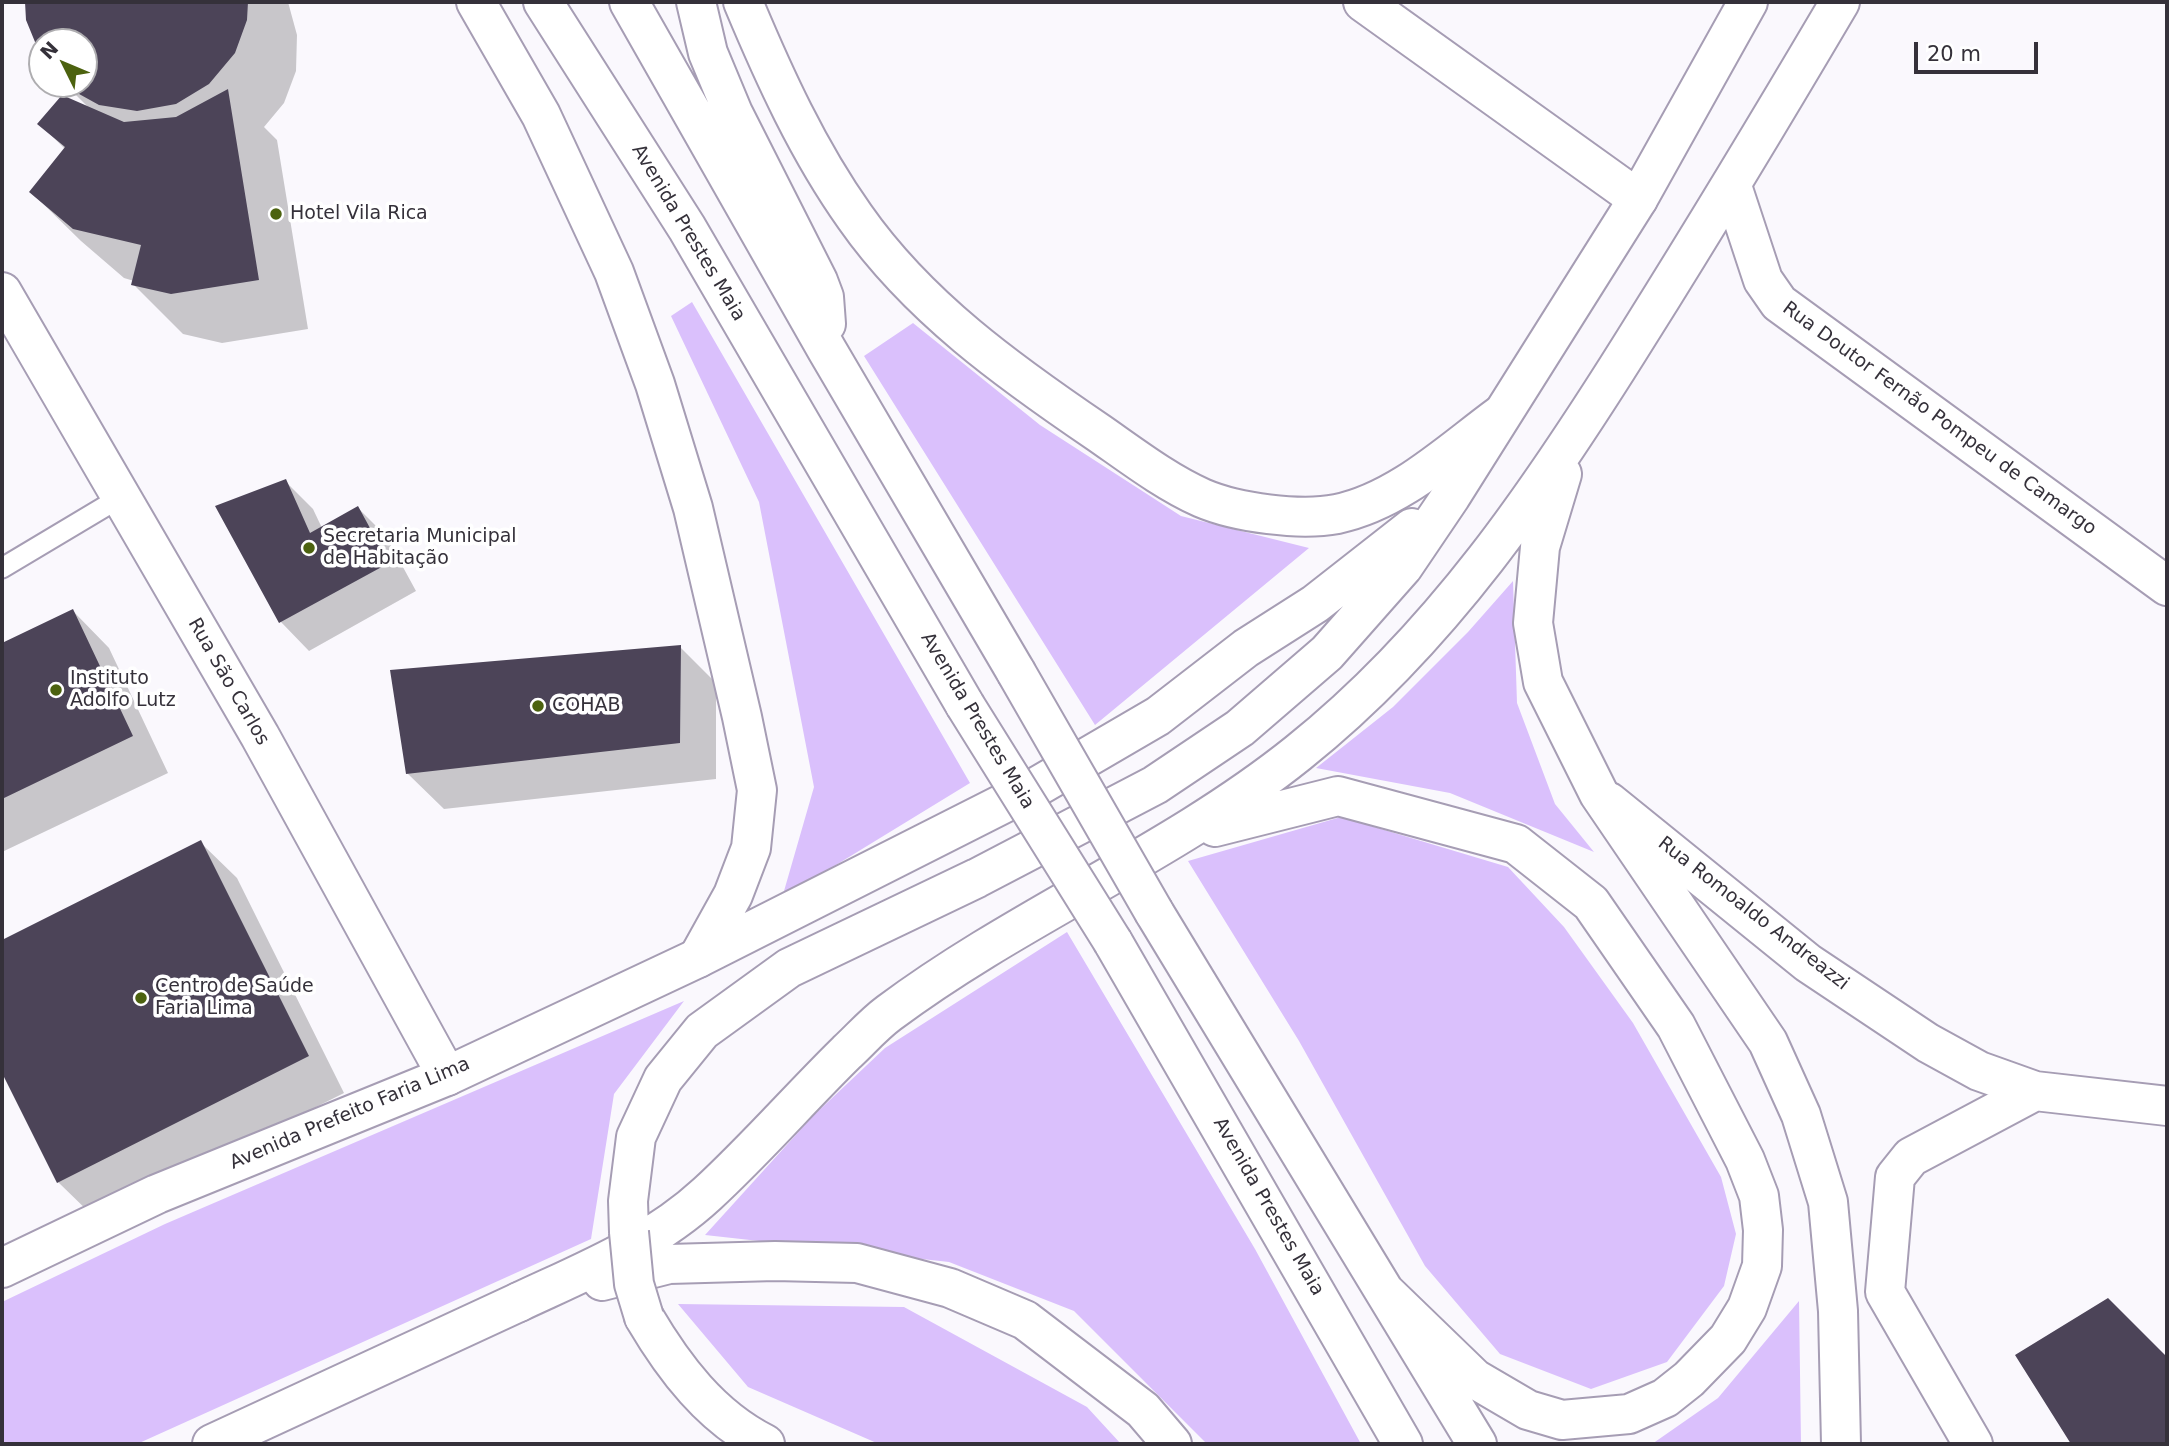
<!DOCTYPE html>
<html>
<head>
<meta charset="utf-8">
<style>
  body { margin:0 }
  #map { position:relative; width:2169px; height:1446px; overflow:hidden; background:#faf8fd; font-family:"DejaVu Sans",sans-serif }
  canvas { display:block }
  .frame { position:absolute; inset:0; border:4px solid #35313a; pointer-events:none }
  .north { position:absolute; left:28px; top:28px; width:70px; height:70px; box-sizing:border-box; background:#fff; border:2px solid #aeadb0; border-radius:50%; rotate:313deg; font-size:19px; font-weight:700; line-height:28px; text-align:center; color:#35313a }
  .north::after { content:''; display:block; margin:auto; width:24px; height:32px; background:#4c620f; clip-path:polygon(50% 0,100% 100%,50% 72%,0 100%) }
  .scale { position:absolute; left:1914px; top:42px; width:124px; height:32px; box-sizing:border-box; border:4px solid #35313a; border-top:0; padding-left:9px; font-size:21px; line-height:24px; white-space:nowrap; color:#35313a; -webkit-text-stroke:5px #fff; paint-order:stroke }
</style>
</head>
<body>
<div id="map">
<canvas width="2169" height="1446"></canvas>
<div class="frame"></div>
<div class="north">N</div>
<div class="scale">20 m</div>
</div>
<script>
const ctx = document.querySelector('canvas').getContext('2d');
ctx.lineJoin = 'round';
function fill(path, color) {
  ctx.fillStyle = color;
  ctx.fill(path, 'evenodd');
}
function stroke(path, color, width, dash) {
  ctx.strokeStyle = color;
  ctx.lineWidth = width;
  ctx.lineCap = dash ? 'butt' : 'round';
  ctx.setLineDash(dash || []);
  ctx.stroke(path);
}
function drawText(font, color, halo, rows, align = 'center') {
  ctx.font = font + ' "DejaVu Sans",sans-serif';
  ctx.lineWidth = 7;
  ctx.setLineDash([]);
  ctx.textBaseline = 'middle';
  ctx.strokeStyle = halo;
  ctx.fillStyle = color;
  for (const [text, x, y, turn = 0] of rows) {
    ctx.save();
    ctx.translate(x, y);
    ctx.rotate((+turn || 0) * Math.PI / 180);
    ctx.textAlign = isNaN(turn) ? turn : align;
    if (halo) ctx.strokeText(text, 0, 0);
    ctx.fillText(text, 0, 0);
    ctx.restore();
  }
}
fill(new Path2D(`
  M692,302L970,783L782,898L814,787L759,502L671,316Z
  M913,323L1040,425L1181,516L1309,548L1095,725L864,356Z
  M1513,581L1517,703L1555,804L1594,852L1450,793L1316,768L1393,707L1468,632Z
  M1341,817L1508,867L1564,927L1633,1023L1721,1177L1736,1234L1724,1286L1667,1362L1591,1389L1500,1354L1425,1266L1299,1041L1188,861Z
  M1067,932L1255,1249L1361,1444H1207L1074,1311L949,1262L705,1235L813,1116L885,1048Z
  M684,1001L614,1094L591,1239L137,1444H2V1302L165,1224Z
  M1799,1301L1801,1444H1652L1718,1398Z
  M678,1304L904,1307L1087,1407L1121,1444H879L748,1387Z`), '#dac0fc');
fill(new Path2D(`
  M27,2H288L297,35L296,71L284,103L264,127L277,140L308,329L222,343L183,334L133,284L134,281L124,278L81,241L31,192L66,150L40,124L90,109L65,84H84V42H42V57L27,20Z
  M285,481L313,509L322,528L358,508L386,536L416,591L309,651L281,622L218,507Z
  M73,611L109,648L168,773L2,852V645Z
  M680,647L716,683V779L444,809L407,773Z
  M200,842L237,878L344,1093L95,1218L58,1182L2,1069V942Z
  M2107,1301L2167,1361V1444H2074L2017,1356Z`), '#0003');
fill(new Path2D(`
  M25,2H248L247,20L235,53L209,84L176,104L137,111L99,105L61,84H84V42H42V59L26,20Z
  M228,89L259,280L171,294L131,285L141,245L73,229L29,192L65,147L37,124L62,95L124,122L176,117Z
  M286,479L310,533L358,506L389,563L279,623L215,506Z
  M73,609L133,736L2,799V643Z
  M681,645L680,743L406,774L390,670Z
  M201,840L309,1056L57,1183L2,1073V940Z
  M2108,1298L2167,1357V1444H2071L2015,1355Z`), '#4c4458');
const service = new Path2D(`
  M2,568L121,497`);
const minor = new Path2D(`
  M743,2C774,76 808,151 855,217C918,307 1009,372 1099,433C1132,456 1166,482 1202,498C1237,513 1300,521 1337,514C1399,501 1450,452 1499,416
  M2,292L260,736L447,1076
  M1609,802L1808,963L1928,1043L1979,1071L2035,1091L2167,1106
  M1973,1444L1885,1292L1895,1177L1911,1157L2035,1091`);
const tertiary = new Path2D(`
  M1732,186L1763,280L1779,303L2167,586`);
const primary = new Path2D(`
  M1363,2L1638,199
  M2,1268L157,1194L447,1076L698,958
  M212,1444L519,1302`);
const trunk = new Path2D(`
  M476,2L541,115L614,272L655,384L693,508L742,717L757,790L751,848L733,895L698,958
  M543,2L687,228L965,705
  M629,2L827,350L1016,672
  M696,2L708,53L733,113L818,281L824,297L826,324
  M1562,474L1540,547L1533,623L1543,682L1599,794L1768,1042L1801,1115L1828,1202L1838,1311L1841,1444
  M1215,827L1338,796L1516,844L1591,903L1676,1026L1745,1160L1759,1196L1763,1230L1762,1266L1747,1308L1728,1339L1689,1379L1665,1398L1629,1414L1562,1420L1528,1410L1475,1379L1385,1292
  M1154,912L1477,1444
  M1113,942L1403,1444
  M698,958L1038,786L1158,716L1246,648L1315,604L1412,528
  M629,1232L628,1201L636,1137L663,1079L702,1031L789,968L977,878L1155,785L1240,728L1327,653L1403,567L1451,496L1638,199L1748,2
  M602,1281L669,1264L775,1261L857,1263L950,1288L1025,1320L1143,1410L1172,1444
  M519,1302C585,1271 653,1244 707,1194C756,1149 800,1098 847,1052C861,1039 874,1024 889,1013C1019,916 1172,854 1298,753C1442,638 1542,489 1638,335C1707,225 1774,114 1840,2
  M644,1317C674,1368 711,1417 765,1444`);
stroke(service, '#a69db4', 23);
stroke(minor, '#a69db4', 42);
stroke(tertiary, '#a69db4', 42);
stroke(primary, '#a69db4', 42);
stroke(trunk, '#a69db4', 42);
stroke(service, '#fff', 19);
stroke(minor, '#fff', 38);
stroke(tertiary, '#fff', 38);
stroke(primary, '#fff', 38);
stroke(trunk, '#fff', 38);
const trunkBridge = new Path2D(`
  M1016,672L1154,912
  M965,705L1113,942
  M629,1232L634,1284L644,1317`);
stroke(trunkBridge, '#a69db4', 42, []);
stroke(trunkBridge, '#fff', 38);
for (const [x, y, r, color] of [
  [276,214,7,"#4c620f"],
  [309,548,7,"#4c620f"],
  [56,690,7,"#4c620f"],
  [538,706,7,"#4c620f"],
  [141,998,7,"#4c620f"]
]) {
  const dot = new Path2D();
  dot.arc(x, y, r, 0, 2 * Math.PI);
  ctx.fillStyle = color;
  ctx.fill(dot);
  stroke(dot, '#fff', 2.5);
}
drawText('19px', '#35313a', '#fff', [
  ["Hotel Vila Rica",290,214],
  ["Secretaria Municipal",323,537],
  ["de Habitação",323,559],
  ["Instituto",70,679],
  ["Adolfo Lutz",70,701],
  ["COHAB",552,706],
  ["Centro de Saúde",155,987],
  ["Faria Lima",155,1009]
], 'left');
drawText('19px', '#35313a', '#fff', [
  ["Avenida Prestes Maia",688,233,59],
  ["Rua Doutor Fernão Pompeu de Camargo",1939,419,36],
  ["Rua São Carlos",228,682,60],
  ["Avenida Prestes Maia",977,721,59],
  ["Rua Romoaldo Andreazzi",1753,914,38],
  ["Avenida Prefeito Faria Lima",350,1114,-23],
  ["Avenida Prestes Maia",1268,1207,60]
]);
</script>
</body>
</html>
